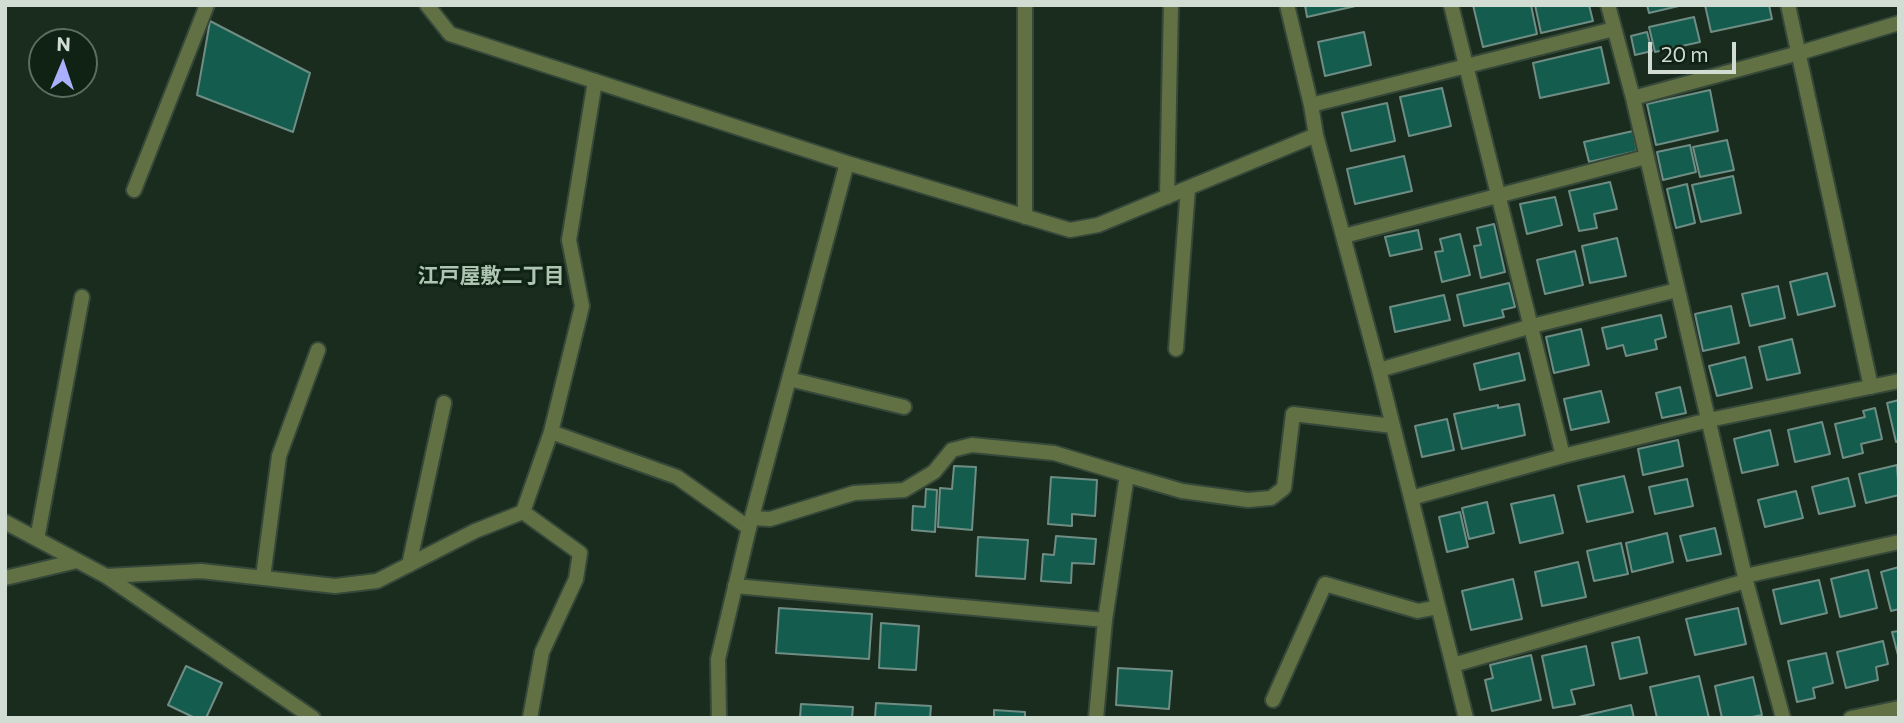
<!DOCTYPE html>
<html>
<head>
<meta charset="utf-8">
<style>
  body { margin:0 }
  #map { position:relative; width:1904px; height:723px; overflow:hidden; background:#192c1d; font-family:Commissioner,sans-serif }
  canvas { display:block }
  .frame { position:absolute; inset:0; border:7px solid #d1ddd3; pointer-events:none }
  .north { position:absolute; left:28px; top:28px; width:70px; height:70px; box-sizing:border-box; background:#102214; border:2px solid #5d6d60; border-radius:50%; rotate:2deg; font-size:19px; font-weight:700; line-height:28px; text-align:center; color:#d1ddd3 }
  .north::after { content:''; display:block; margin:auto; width:24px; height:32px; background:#aab0fb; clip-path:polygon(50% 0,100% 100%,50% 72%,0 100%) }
  .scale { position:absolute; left:1648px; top:42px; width:88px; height:32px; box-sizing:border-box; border:4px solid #d1ddd3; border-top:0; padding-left:9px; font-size:21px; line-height:24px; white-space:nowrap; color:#d1ddd3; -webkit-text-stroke:5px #102214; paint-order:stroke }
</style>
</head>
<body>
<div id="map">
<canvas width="1904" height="723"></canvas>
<div class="frame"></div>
<div class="north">N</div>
<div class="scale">20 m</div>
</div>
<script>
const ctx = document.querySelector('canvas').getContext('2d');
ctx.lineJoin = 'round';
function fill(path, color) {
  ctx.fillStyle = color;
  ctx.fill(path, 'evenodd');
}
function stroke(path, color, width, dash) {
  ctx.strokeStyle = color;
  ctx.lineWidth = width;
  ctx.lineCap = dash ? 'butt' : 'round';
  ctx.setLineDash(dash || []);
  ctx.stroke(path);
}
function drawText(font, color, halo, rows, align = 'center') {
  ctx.font = font + ' Commissioner,"Noto Sans JP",sans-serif';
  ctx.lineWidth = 6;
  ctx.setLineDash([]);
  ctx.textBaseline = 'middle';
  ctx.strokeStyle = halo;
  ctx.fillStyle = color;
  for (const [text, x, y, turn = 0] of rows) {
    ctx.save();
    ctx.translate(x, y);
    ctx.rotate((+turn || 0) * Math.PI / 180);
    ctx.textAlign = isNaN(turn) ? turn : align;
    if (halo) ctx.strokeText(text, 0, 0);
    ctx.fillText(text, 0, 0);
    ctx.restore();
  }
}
const building = new Path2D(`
  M1305,5H1360L1307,17Z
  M1473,5H1531L1537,34L1483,47Z
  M1535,5H1589L1593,21L1541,33Z
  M1647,5H1683L1649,13Z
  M1705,5H1769L1772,19L1711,32Z
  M1694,17L1700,42L1655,52L1649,27Z
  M210,21L310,73L293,132L197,95Z
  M1364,32L1371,65L1325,76L1318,42Z
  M1647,32L1652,51L1635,55L1631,36Z
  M1601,47L1609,83L1540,98L1533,63Z
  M1442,88L1451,126L1409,136L1400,97Z
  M1710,90L1718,131L1656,145L1647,104Z
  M1387,103L1395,141L1351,151L1342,113Z
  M1633,131L1637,151L1589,162L1584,142Z
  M1727,140L1734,170L1700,177L1693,147Z
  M1690,145L1696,172L1663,180L1657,152Z
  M1404,156L1412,191L1355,204L1347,169Z
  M1733,176L1741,213L1701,222L1692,185Z
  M1610,182L1617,209L1594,214L1597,228L1579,231L1569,191Z
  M1687,184L1695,223L1676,228L1667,189Z
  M1555,197L1562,225L1527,234L1520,204Z
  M1494,224L1505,272L1481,278L1474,246L1481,245L1477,228Z
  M1418,230L1422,249L1390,256L1385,237Z
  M1460,234L1470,275L1442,282L1435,252L1443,251L1440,239Z
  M1617,238L1626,276L1590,283L1582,246Z
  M1575,251L1583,285L1545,294L1537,260Z
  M1827,273L1835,306L1798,315L1790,282Z
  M1509,283L1515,307L1502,310L1504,317L1464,326L1457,295Z
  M1778,286L1785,318L1750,326L1742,294Z
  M1444,295L1450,320L1395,332L1390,307Z
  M1731,306L1739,343L1703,351L1695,314Z
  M1661,315L1666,337L1655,340L1657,349L1626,356L1623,345L1607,349L1602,328Z
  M1581,329L1589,365L1554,373L1546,337Z
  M1792,339L1800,373L1767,380L1759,347Z
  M1519,353L1525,380L1480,390L1474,364Z
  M1745,357L1752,388L1717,396L1709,366Z
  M1680,387L1686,413L1662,418L1656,393Z
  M1601,391L1609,422L1571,430L1564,399Z
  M1899,400V441L1896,442L1887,403Z
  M1519,404L1525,435L1462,449L1454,414L1498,405V408Z
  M1875,408L1882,439L1861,444L1863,453L1843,458L1835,424L1865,417L1863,411Z
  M1447,419L1454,450L1422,457L1415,426Z
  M1822,422L1830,454L1795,462L1788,430Z
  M1770,430L1778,465L1742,473L1734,439Z
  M1678,440L1683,466L1643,475L1638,449Z
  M1897,465L1899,495L1866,503L1859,474Z
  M954,466L976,467L972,530L938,527L940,488L952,489Z
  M1624,476L1633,512L1587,522L1578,486Z
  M1051,477L1097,480L1095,516L1072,514V526L1048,524Z
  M1848,478L1855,506L1819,514L1812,487Z
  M1687,479L1693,506L1655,514L1649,487Z
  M926,489L937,490L935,532L912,530L913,506L925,507Z
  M1796,491L1803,518L1765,527L1758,500Z
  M1554,495L1563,533L1520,543L1511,504Z
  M1487,502L1494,533L1469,539L1462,508Z
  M1460,512L1468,547L1447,552L1439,517Z
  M1715,528L1721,554L1687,561L1680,536Z
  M1667,533L1673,562L1632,572L1626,543Z
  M1056,536L1096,539L1094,564L1072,563L1071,583L1041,581L1043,554L1054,555Z
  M978,537L1028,540L1025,579L976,576Z
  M1621,543L1628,574L1594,581L1587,551Z
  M1578,562L1586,597L1542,606L1535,572Z
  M1899,567V609L1891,611L1881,572Z
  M1868,570L1877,608L1840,617L1831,579Z
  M1513,579L1522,619L1471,630L1462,591Z
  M1819,580L1827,613L1781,624L1773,590Z
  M779,608L872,614L869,659L776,653Z
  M1738,608L1746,644L1695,655L1686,619Z
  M881,623L919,626L916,670L879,668Z
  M1899,631V659L1892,632Z
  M1639,637L1647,673L1620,679L1612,643Z
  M1883,641L1888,664L1876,667L1878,680L1846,688L1837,652Z
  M1586,646L1594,685L1571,690L1575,704L1553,708L1542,656Z
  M1826,653L1833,683L1813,688L1815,698L1797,702L1788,661Z
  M1531,655L1541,700L1492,711L1485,680L1493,678L1490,665Z
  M186,666L222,683L206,718H195L168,705Z
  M1118,668L1172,671L1169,709L1116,705Z
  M1699,676L1709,718H1657L1650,687Z
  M1753,677L1762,715L1747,718H1722L1715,686Z
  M876,703L931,706L930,718H875Z
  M801,704L853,707L852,718H800Z
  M1631,705L1634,718H1574Z
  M994,710L1025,712V718H994Z`);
fill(building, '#145d4e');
stroke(building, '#6f8d85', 2);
const service = new Path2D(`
  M551,432L677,477L749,528
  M752,518L770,519L854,493L904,490L934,472L952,450L972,445L1054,453L1127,475L1105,620
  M530,718L542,652L576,579L580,553L523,512L551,432L582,306L569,240L595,81`);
const minor = new Path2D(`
  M427,5L450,34L847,163L1070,230L1098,225L1316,135
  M1025,5V217
  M1287,5L1311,105L1316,135L1379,370L1466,718
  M1451,5L1563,456
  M1608,5L1633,98L1746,581L1783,718
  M1788,5L1871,387
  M1633,98L1799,53L1899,23
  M1311,105L1614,29
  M134,190L207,5
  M1167,197L1171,5
  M1344,236L1646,157
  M1176,349L1188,188
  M1379,370L1532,326L1677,290
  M789,379L904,407
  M1127,475L1182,491L1248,500L1271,498L1284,488L1293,414L1393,426
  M1411,498L1563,456L1709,420L1899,381
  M5,522L106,576L313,718
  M37,539L82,297
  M409,565L444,403
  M106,576L201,571L335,586L377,581L475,531L523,512
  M1745,576L1899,542
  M263,577L279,456L318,350
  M5,578L77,561
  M735,586L1105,620L1096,718
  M1453,665L1746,581
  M1273,700L1325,584L1418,611L1438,607
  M719,718L718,659L749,528L847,163
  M1851,718L1899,708`);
stroke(service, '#36483a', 18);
stroke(minor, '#36483a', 18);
stroke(service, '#627144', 14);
stroke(minor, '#627144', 14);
drawText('bold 21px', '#aec5b2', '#102214', [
  ["江戸屋敷二丁目",491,276]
]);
</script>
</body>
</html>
